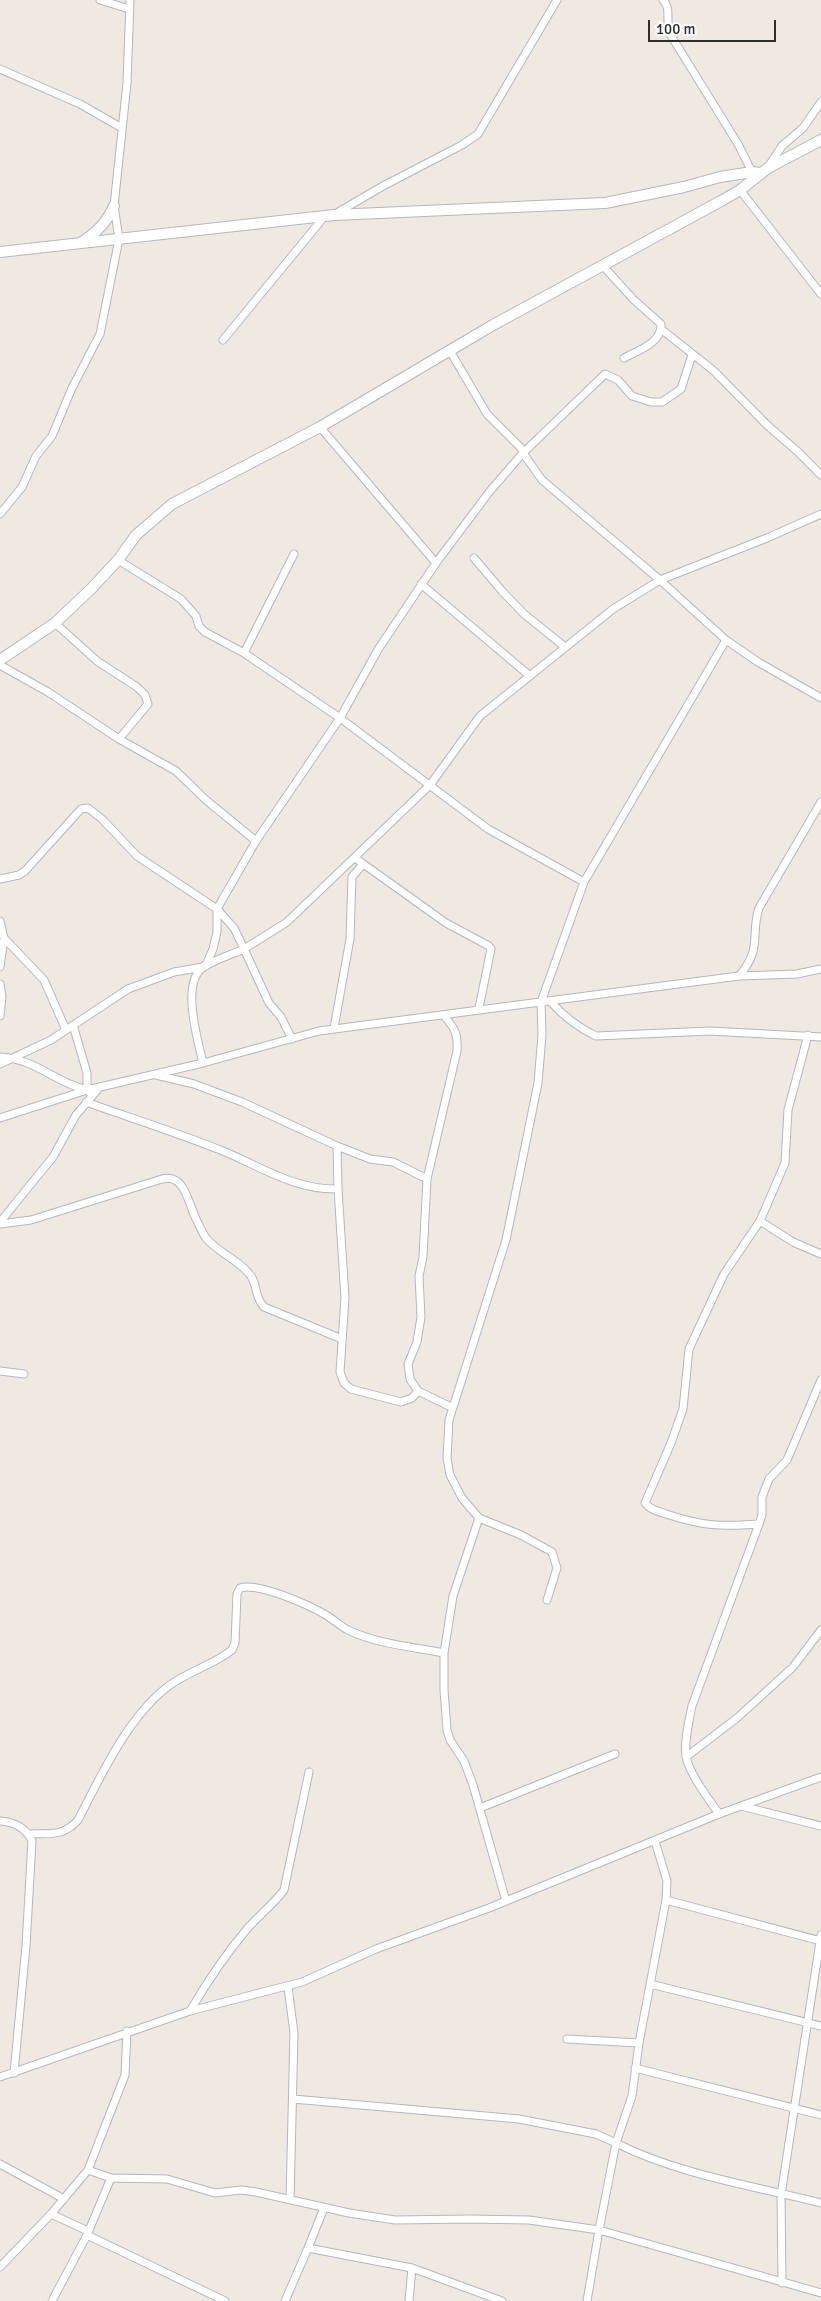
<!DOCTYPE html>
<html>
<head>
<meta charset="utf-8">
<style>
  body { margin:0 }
  #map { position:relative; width:821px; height:2301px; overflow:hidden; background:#efe9e1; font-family:Signika,sans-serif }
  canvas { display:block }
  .scale { position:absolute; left:648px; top:20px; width:128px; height:22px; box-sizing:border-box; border:2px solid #2e2e2e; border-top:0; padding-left:6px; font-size:15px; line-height:18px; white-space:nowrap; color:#2e2e2e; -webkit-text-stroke:4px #fff; paint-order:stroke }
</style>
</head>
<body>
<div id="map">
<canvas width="821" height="2301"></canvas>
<div class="scale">100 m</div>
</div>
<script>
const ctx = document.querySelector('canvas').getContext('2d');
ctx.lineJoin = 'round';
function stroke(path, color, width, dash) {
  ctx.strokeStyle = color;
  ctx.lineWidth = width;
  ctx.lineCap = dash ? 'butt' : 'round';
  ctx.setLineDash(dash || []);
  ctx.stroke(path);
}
const street = new Path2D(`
  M100,0L129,9
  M663,0C672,8 665,22 670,34L738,144L752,172
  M0,69L80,104L122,128
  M768,167L782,146L803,128L821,102
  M740,190L821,294
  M335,214L383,186L462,145L478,134L557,0
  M604,267L633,299L661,324C662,343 639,350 624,358
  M661,329L714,371L767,425L797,451L821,475
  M223,340L324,217
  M692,355L681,389L662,402H651L632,396L618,380L605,374L523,453L542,480L660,580L767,538L821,514
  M0,514L22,487L36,456L52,436L72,388L100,334L119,239L114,206L127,83L130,0
  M474,558L502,591L524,614L565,647
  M118,560L181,599L196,616L199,626L205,632L244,653L340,718L379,648L436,563L320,427
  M436,563L490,491L523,453L522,449L487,414L450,351
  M421,584L530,676
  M55,623L97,661L137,687L145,695L148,704L119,739
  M726,640L758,662L821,698
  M244,653L294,554
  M0,665L48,692L119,739L176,771L206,800L256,841
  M355,858L446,923L489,946L491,949L479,1008
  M0,879L19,875L25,871L81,809L88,808L102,819L137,856L217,909L234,928L244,949C231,955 216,959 204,967C180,981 198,1041 203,1063
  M0,921L4,938L0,967
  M4,938L44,980L66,1030
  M739,976C763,948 750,936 759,908L821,802
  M0,984L2,997L0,1016
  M550,1001C564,1017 577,1027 596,1036L710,1031L821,1037
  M444,1016C455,1028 458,1034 457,1051L427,1179L423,1257L419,1276L421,1317L417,1342L408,1364L410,1379L418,1391L451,1407
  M73,1025L87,1073V1090L90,1093
  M334,1028L350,939L352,877L363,864
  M292,1039L281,1017L269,1003L244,949L287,922L430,785L480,716L613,609L660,580L726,640L584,882L541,1002L542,1035L538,1083L506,1240L449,1420L447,1458L450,1475L462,1498L479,1518L521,1535L552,1552L557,1568L547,1600
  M0,1057C39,1060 53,1082 87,1090L0,1118
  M0,1064L51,1040L128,989L174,972L203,967L207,963L213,949L217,932V909L256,841L340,718L488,829L584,882
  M156,1075L194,1084L242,1102L337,1146L370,1159L393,1162L427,1179
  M87,1090L203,1063L319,1031L739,976L797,974L821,969
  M86,1102C131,1118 178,1133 223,1151C261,1167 295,1190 338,1189
  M337,1146L338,1189L345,1298L340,1372L344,1383L351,1389L401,1402L412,1398L418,1391
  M760,1221L793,1242L821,1254
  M0,1222L53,1157L76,1115L100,1087
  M0,1224L31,1220L162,1179C187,1173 188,1207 199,1225C201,1229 203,1234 206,1238C218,1253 240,1260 251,1276C258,1287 254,1296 264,1307L342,1339
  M0,1371L24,1374
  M479,1518L453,1596L444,1653V1690L447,1730L450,1740L464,1761L473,1785L506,1901
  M759,1524C720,1527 703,1526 666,1514C658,1511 650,1510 645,1503L671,1443L683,1409L689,1349L724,1274L760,1221L785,1163L788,1110L808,1035
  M686,1757L737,1718L793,1667L821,1630
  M741,1806L821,1826
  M480,1808L615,1754
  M719,1814C709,1799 689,1774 686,1756C684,1740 689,1721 692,1706L759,1524L762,1515V1497L769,1479L787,1460L821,1380
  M0,1821C15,1822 26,1828 32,1841L26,1946L14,2073
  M28,1834C50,1833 63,1837 78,1820C101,1776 126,1720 166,1688C185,1672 212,1666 232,1650L235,1643L237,1594L240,1588C258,1582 309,1605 326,1615C333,1619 340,1626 348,1630C377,1644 413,1647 444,1653
  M655,1841L667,1881L666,1900L639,2043L632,2096L616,2143C677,2174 754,2186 821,2203
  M666,1900L821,1941
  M650,1984L821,2026
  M288,1987L294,2033L290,2200
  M190,2011C207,1982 225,1955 247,1929C259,1915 273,1905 284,1890L309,1772
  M567,2039L639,2043
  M635,2068L821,2115
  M0,2077L190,2011L302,1982L376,1949L489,1908L719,1814L821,1777
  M293,2099L519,2119L596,2134L616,2143L599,2230L821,2293
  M0,2164L64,2199
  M88,2170L111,2178L167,2179L215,2193L241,2190L256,2192L349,2213L395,2220L470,2219L529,2220L599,2230L587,2301
  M324,2208L308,2248L412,2268L502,2301
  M51,2214L88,2231
  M87,2235L225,2301
  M0,2267L51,2214L88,2170L125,2075L127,2031
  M782,2283L781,2195L821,1935
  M52,2301L87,2235L111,2178
  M285,2301L308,2248
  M409,2301L412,2268`);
const secondary = new Path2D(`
  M82,242C97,232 107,222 114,206
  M0,252L334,215L605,203L684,187L720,177L752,172L760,173
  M0,660L55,623L91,589L118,560L136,535L172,504L320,427L493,325L721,201L740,190L768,168L821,140`);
stroke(street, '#b4b7c1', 9);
stroke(secondary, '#b4b7c1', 12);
stroke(street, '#fff', 7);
stroke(secondary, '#fff', 10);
</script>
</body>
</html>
